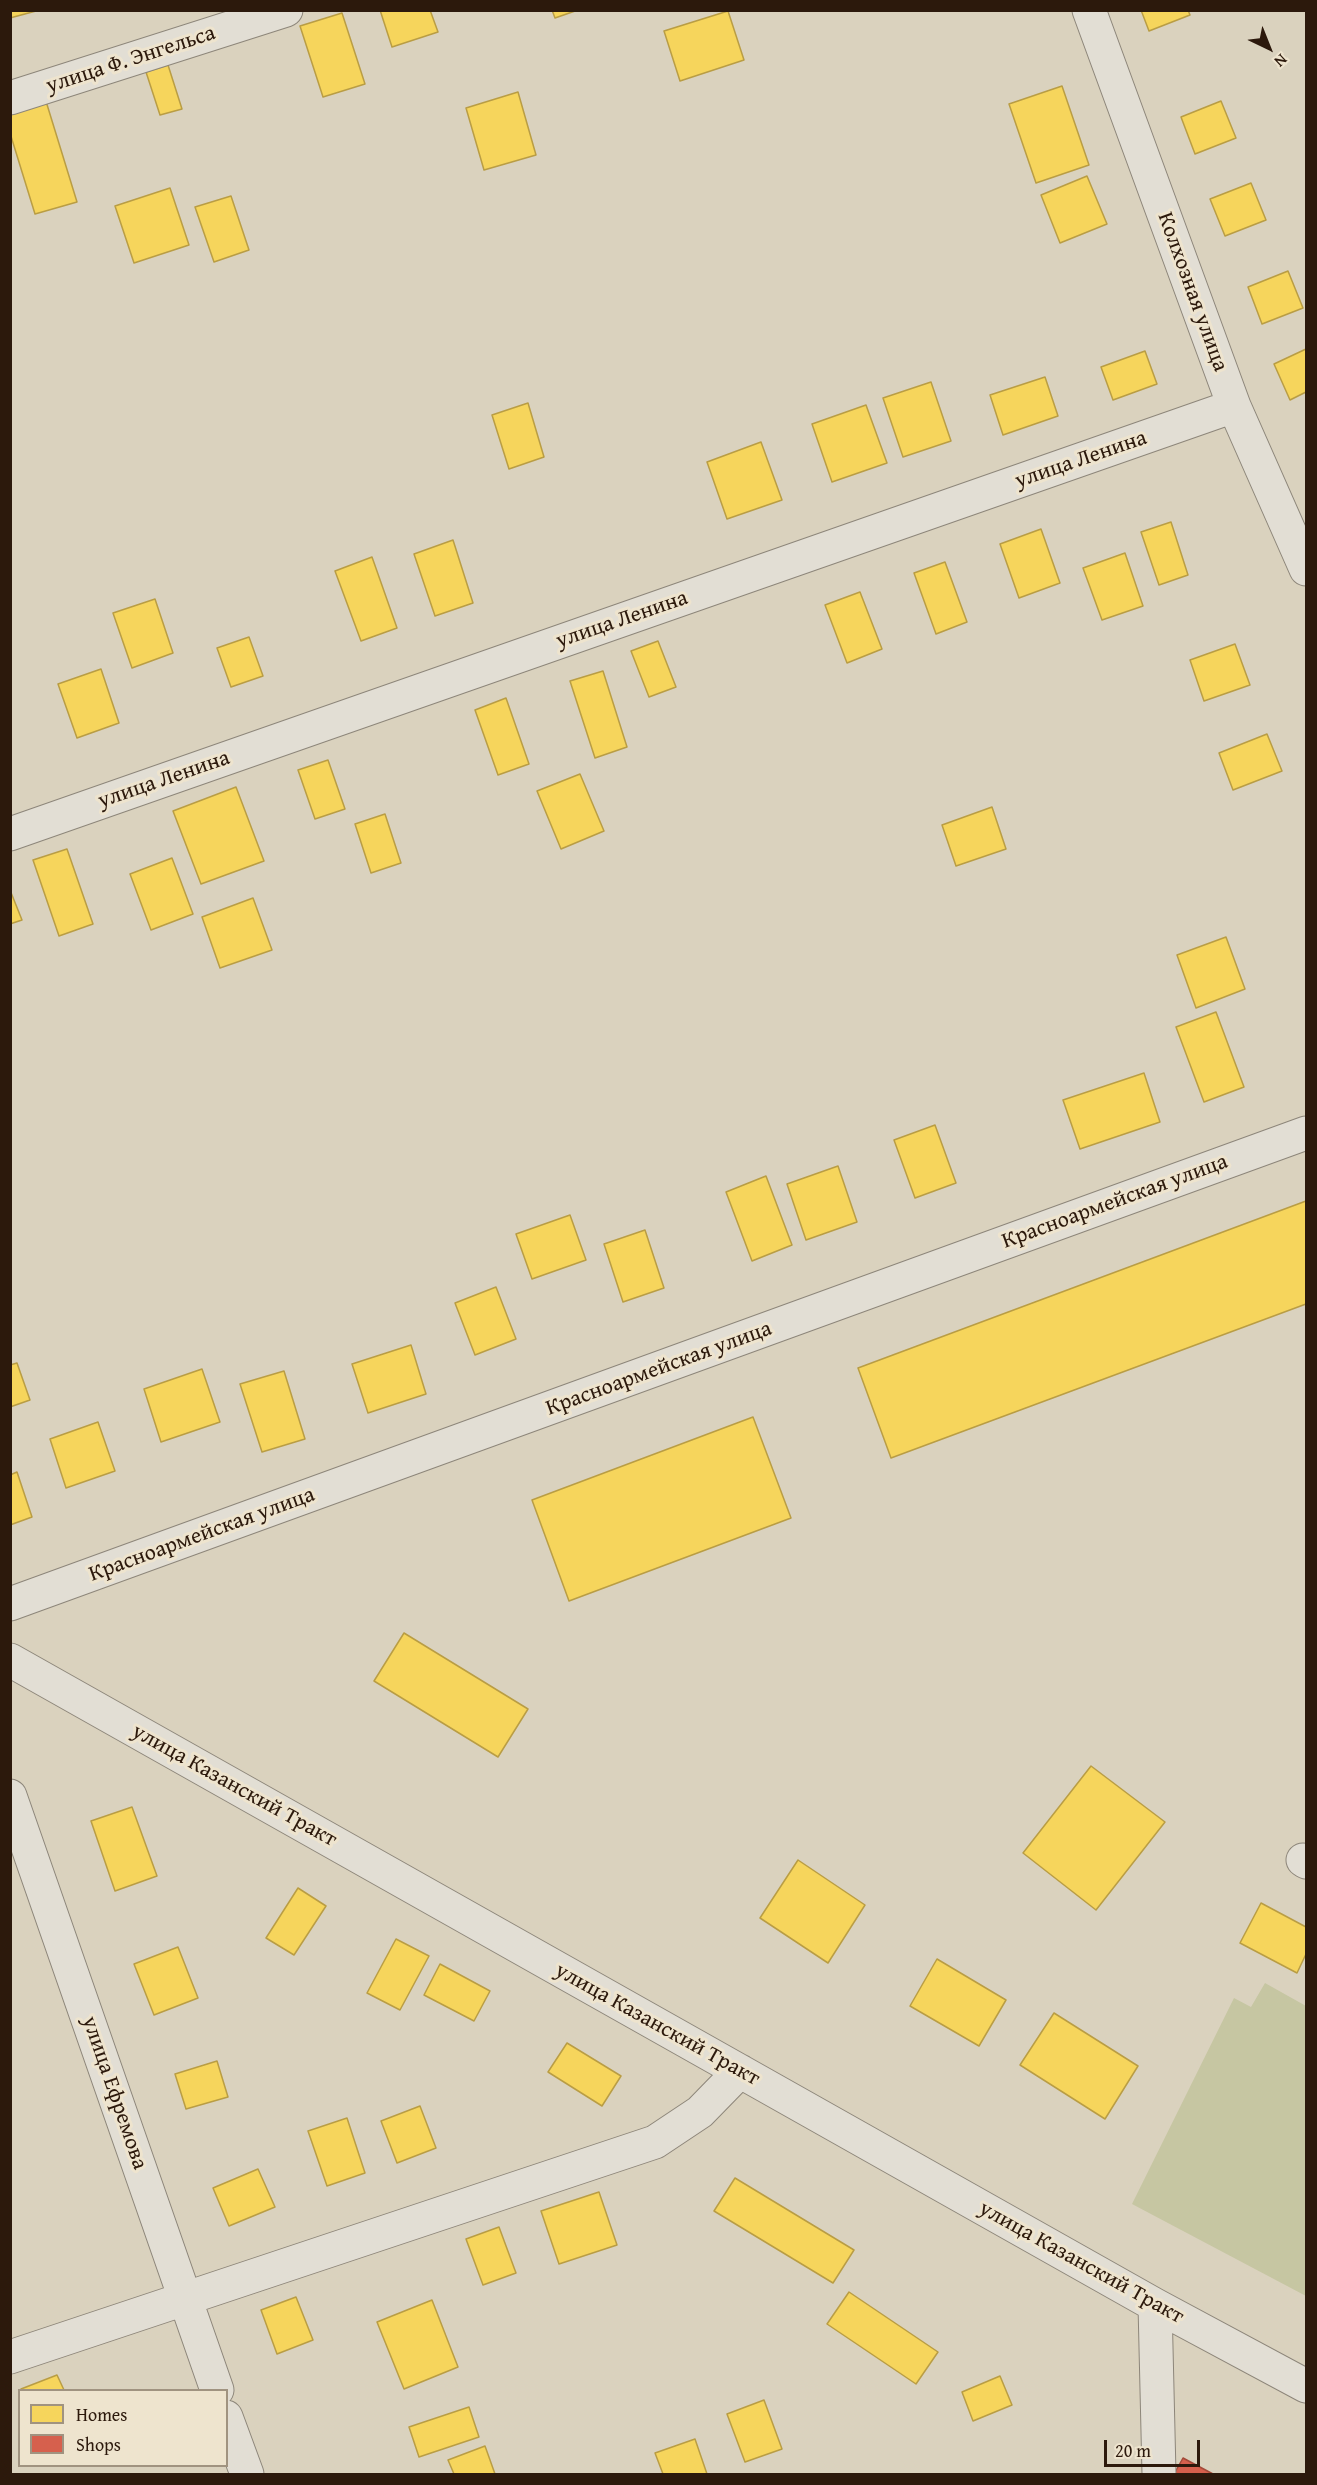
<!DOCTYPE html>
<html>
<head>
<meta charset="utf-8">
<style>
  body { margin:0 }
  #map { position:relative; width:1317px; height:2485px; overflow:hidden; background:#dad2be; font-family:"Gentium Book Plus",serif }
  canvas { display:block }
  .frame { position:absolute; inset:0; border:12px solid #2c190c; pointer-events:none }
  .legend { position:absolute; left:18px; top:2389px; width:210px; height:78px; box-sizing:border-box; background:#eee4ce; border:2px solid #a09380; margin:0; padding:8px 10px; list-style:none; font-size:18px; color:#2c190c }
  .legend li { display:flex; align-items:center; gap:12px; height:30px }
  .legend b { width:30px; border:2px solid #a09380 }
  .north { position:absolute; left:1239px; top:18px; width:60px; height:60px; -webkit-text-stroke:4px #eee4ce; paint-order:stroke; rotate:137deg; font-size:16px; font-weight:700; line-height:24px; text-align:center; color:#2c190c }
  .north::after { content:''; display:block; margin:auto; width:21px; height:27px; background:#2c190c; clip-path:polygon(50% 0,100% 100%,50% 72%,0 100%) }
  .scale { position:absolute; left:1104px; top:2440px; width:96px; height:27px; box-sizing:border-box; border:3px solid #2c190c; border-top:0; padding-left:8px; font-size:18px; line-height:21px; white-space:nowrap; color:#2c190c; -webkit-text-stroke:4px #eee4ce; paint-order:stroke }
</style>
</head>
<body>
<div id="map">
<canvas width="1317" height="2485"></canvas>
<div class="frame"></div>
<ul class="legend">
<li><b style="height:16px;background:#f6d55c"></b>Homes</li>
<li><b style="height:16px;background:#d6604d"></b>Shops</li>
</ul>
<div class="north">N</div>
<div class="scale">20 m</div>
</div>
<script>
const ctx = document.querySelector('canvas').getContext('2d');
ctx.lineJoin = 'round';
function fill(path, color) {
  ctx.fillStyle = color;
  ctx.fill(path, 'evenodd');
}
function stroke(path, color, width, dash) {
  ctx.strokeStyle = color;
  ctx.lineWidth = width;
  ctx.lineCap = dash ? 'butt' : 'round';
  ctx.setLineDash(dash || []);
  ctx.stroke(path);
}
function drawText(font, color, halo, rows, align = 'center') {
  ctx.font = font + ' "Gentium Book Plus",serif';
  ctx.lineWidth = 6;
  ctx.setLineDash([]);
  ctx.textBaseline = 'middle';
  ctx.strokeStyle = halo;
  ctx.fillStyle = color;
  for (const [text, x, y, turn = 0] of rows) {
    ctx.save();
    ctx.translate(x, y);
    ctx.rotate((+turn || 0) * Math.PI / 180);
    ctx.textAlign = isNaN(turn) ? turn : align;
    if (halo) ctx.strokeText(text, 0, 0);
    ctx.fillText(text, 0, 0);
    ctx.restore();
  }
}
fill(new Path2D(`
  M1265,1983L1306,2006V2296L1132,2204L1234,1998L1251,2007Z`), '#c6c6a2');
const homes = new Path2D(`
  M10,10H36V11L10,18Z
  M380,10H430L438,32L392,47Z
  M552,10H578L555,18Z
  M1141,10H1188L1190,15L1149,31Z
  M728,11L744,60L680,81L664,31Z
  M342,13L365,84L323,97L300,26Z
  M168,65L182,109L160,115L146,72Z
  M1062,86L1089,165L1036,183L1009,104Z
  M518,92L536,155L484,170L466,108Z
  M45,98L77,202L35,214L10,133V108Z
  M1221,101L1236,138L1195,154L1181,117Z
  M1087,176L1107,224L1060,243L1041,195Z
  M1251,183L1266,220L1225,236L1210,199Z
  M170,188L189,245L134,263L115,206Z
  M231,196L249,250L214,262L195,207Z
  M1288,271L1303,308L1262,324L1248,287Z
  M1306,349V392L1290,400L1274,364Z
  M1145,351L1157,384L1113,400L1101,367Z
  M1045,377L1058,416L1003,435L990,395Z
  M931,382L951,441L903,457L883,398Z
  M528,403L544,457L509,469L492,415Z
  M866,405L887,463L832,482L812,424Z
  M761,442L782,500L727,519L707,462Z
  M1171,522L1188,575L1159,585L1141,532Z
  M1041,529L1060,583L1019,598L1000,544Z
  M453,540L473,603L435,616L414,554Z
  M1125,553L1143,606L1102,620L1083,568Z
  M372,557L397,628L361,641L335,571Z
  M945,562L967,622L936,634L914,573Z
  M860,592L882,649L847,663L825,605Z
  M155,599L173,653L132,668L113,613Z
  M249,637L263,676L231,687L217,648Z
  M658,641L676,687L649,697L631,651Z
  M1235,644L1250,685L1204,701L1190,660Z
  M101,669L119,723L77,738L58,684Z
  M603,671L627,747L595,758L570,681Z
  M506,698L529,764L498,775L475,710Z
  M1267,734L1282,771L1233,790L1219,753Z
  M328,760L345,809L315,819L298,770Z
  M580,774L604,831L561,849L537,791Z
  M236,787L264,861L201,884L173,811Z
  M992,807L1006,849L956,866L942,825Z
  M385,814L401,863L371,873L355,824Z
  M67,849L93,924L59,936L33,860Z
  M172,858L193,914L151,930L130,874Z
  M10,890L22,920L10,924Z
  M253,898L272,950L220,968L202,917Z
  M1226,937L1245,989L1196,1008L1177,955Z
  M1216,1012L1244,1087L1204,1102L1176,1027Z
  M1144,1073L1160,1122L1080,1149L1063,1100Z
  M935,1125L956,1183L915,1198L894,1140Z
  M838,1166L857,1222L806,1240L787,1184Z
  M766,1176L792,1245L752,1261L726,1192Z
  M1306,1201V1304L891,1458L858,1368Z
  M570,1215L586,1260L532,1279L516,1234Z
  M645,1230L664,1288L623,1302L604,1244Z
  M496,1287L516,1339L475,1355L455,1303Z
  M411,1345L426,1394L368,1413L352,1364Z
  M17,1363L30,1400L10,1407V1365Z
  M202,1369L220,1422L161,1442L144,1389Z
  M284,1371L305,1439L262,1452L240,1384Z
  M753,1417L791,1518L569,1601L532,1500Z
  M98,1422L115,1471L66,1488L50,1439Z
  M17,1472L32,1517L10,1525V1475Z
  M404,1633L528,1709L498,1757L374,1681Z
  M1091,1766L1165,1822L1096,1910L1023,1853Z
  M132,1807L157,1876L115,1891L91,1821Z
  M798,1860L865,1905L828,1963L760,1918Z
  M298,1888L326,1906L294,1955L266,1938Z
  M1261,1903L1306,1927V1954L1297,1973L1240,1943Z
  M396,1939L429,1956L400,2010L367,1993Z
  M178,1947L198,1998L154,2015L134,1964Z
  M937,1959L1006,2000L979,2046L910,2006Z
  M440,1964L490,1991L474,2021L424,1995Z
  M1054,2013L1138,2066L1105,2119L1020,2065Z
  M567,2043L621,2076L602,2106L548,2072Z
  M217,2061L228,2097L186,2109L175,2074Z
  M420,2106L436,2148L397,2163L381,2121Z
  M347,2118L365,2173L327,2186L308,2131Z
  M258,2169L275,2207L229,2226L213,2188Z
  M735,2178L854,2250L833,2283L714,2211Z
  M599,2192L617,2245L559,2264L541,2211Z
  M499,2227L516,2273L483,2285L466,2239Z
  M849,2292L938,2352L916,2384L827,2324Z
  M296,2297L313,2340L277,2354L261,2310Z
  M432,2300L458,2367L404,2389L377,2322Z
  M57,2375L64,2390H22L21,2389Z
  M1000,2376L1012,2405L973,2421L962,2392Z
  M764,2400L782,2449L745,2462L727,2414Z
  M469,2407L479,2437L419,2457L409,2427Z
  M695,2439L707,2474H663L655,2453Z
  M485,2446L495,2474H454L448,2460Z`);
fill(homes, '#f6d55c');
stroke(homes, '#b99d44', 1.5);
const shops = new Path2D(`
  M1183,2458L1213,2474H1174Z`);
fill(shops, '#d6604d');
stroke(shops, '#a34b3a', 1.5);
const minor = new Path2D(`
  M1089,10L1234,406L1306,569
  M10,98L286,10
  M10,834L1234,406
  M10,1604L1306,1133
  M10,1660L1155,2305L1306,2386
  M10,1796L217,2390
  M1303,1860L1306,1862
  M1155,2305L1159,2474
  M10,2357L655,2142L700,2112L740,2071
  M226,2417L247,2474`);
stroke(minor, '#8d867a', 35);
stroke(minor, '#e2ded4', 33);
drawText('22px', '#2c190c', '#eee4ce', [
  ["улица Ф. Энгельса",131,60,-18],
  ["Колхозная улица",1192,292,70],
  ["улица Ленина",1081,460,-19],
  ["улица Ленина",622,620,-19],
  ["улица Ленина",164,780,-19],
  ["Красноармейская улица",1115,1202,-20],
  ["Красноармейская улица",659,1369,-20],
  ["Красноармейская улица",202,1535,-20],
  ["улица Казанский Тракт",234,1786,29],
  ["улица Казанский Тракт",657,2025,29],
  ["улица Ефремова",114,2093,71],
  ["улица Казанский Тракт",1081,2263,29]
]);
</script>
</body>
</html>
